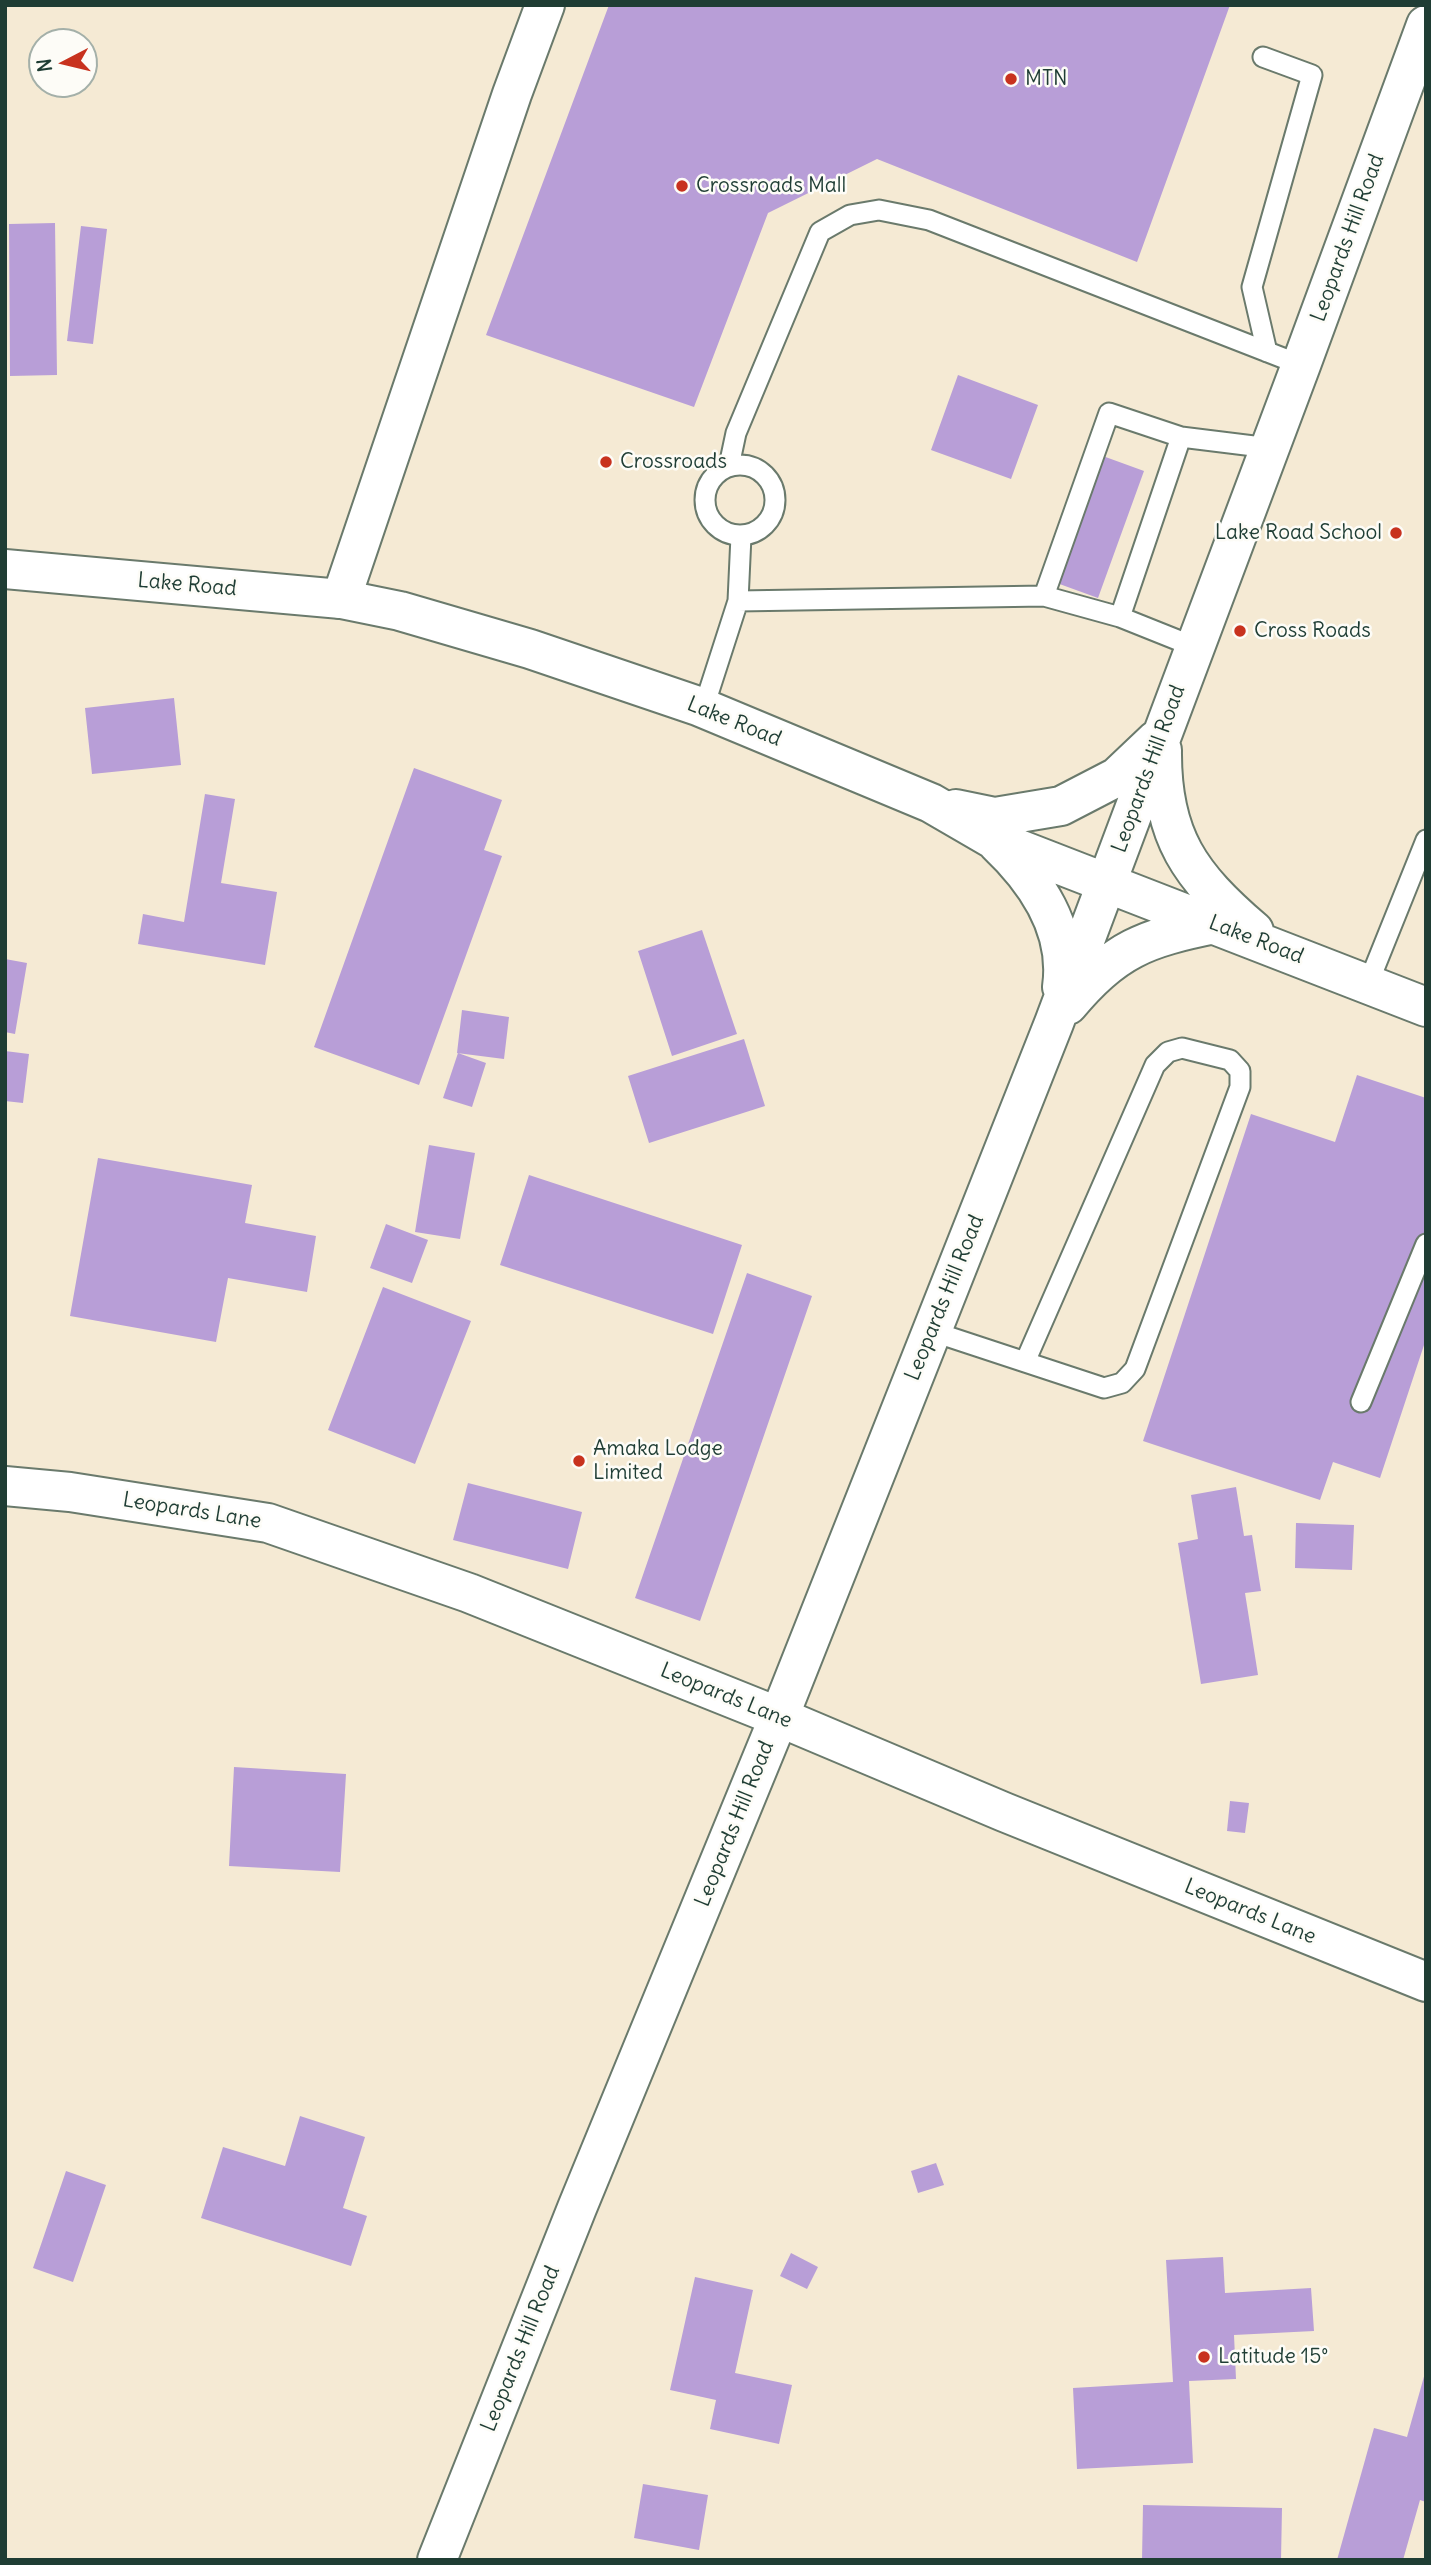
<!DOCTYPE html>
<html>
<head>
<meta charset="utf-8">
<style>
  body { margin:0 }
  #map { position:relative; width:1431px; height:2565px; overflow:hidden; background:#f5ead4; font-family:Delius,sans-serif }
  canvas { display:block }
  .frame { position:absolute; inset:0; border:7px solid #1f3d34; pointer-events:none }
  .north { position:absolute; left:28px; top:28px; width:70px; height:70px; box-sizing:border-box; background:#fdfcf7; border:2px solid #a4b0a9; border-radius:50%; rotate:263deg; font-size:19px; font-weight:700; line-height:28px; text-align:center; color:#1f3d34 }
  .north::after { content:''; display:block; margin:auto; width:24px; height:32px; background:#c8321e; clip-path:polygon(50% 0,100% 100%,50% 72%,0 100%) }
</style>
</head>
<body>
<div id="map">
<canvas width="1431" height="2565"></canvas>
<div class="frame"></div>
<div class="north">N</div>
</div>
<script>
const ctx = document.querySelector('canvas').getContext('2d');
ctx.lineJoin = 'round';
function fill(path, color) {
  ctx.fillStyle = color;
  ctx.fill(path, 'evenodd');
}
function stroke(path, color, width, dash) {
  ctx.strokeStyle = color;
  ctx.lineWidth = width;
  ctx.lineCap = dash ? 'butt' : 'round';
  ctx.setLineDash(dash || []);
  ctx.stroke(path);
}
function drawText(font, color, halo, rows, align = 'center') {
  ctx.font = font + ' Delius,sans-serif';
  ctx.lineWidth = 5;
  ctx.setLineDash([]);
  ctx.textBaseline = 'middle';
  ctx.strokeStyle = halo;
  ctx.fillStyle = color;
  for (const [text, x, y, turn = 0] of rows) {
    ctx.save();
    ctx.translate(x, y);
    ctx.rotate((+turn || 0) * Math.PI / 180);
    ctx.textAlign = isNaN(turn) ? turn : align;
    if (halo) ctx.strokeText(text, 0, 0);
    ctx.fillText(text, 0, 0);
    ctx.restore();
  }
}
fill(new Path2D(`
  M609,5H1230L1137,262L877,159L768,213L694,407L486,335Z
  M55,223L57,375L10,376L9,224Z
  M81,226L107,229L93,344L67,341Z
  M958,375L1038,405L1011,479L931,450Z
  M1100,455L1144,471L1098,598L1054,582Z
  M174,698L181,765L92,774L85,708Z
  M414,768L502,800L484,850L502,856L419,1085L314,1047Z
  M205,794L235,799L221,883L277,892L265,965L138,944L143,914L184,922Z
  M702,930L737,1034L672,1056L638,951Z
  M5,959L27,963L15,1034L5,1032Z
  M462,1010L509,1017L504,1059L457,1053Z
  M744,1039L765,1106L649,1143L628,1076Z
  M5,1051L29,1054L23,1103L5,1101Z
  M458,1053L486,1063L472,1107L443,1098Z
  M1357,1075L1426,1098V1339L1380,1478L1333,1462L1320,1500L1143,1441L1251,1114L1335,1142Z
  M429,1145L475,1153L460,1239L415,1232Z
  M98,1158L252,1185L245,1223L316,1236L307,1292L228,1278L216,1342L70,1316Z
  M529,1175L742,1245L713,1334L500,1265Z
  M386,1224L428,1240L412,1283L370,1268Z
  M747,1273L812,1296L700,1621L635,1598Z
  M383,1287L471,1321L415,1464L328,1430Z
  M468,1483L582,1512L568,1569L453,1540Z
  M1236,1487L1244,1536L1252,1535L1261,1591L1245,1593L1258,1675L1201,1684L1178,1543L1198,1539L1191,1495Z
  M1296,1523L1354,1525L1352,1570L1295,1568Z
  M234,1767L346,1774L340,1872L229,1866Z
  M1230,1801L1249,1803L1245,1833L1227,1831Z
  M300,2116L365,2137L343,2208L367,2216L351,2266L201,2218L223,2147L285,2166Z
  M936,2163L944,2185L918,2193L911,2171Z
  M66,2171L106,2185L73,2282L33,2268Z
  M791,2253L818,2267L807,2289L780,2276Z
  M1223,2257L1225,2293L1311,2288L1314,2331L1234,2335L1236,2379L1189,2381L1193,2463L1077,2469L1073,2388L1173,2382L1166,2260Z
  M695,2277L753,2290L735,2373L792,2385L779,2444L710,2429L716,2400L670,2390Z
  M1425,2373L1426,2502L1420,2500L1403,2560H1337L1374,2428L1407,2437Z
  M643,2484L708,2495L699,2550L634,2538Z
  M1143,2505L1282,2508L1281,2560H1142Z`), '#b89ed7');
const service = new Path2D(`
  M1263,57L1312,75L1252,287L1267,352
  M705 500a35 35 0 1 1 70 0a35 35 0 1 1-70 0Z
  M729,466L736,433L820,232L850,215L879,210L929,220L1301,365
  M1044,596L1109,413L1181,437
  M738,601L1044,596L1120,617L1195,647
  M1120,617L1181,437L1270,448
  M698,706L709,691L738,601L741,536
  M1368,984L1426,840
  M931,1331L1104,1388L1122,1383L1135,1369L1240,1087V1071L1230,1060L1182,1048L1168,1052L1155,1065L1025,1362
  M1361,1402L1426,1244`);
const minor = new Path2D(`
  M341,599L512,94L545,5
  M5,1486L70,1492L268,1523L469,1593L779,1717L1004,1812L1426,1982`);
const secondary = new Path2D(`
  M5,569L341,599L400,611L530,649L698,706L931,803L993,839L1426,1007
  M1162,750C1161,837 1190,876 1254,931
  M956,809L995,817L1061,806L1117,777L1156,740
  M997,843C1036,880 1070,930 1062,987
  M1068,1005C1114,949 1146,938 1215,924
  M437,2560L577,2208L779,1717L1054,1023L1301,365L1426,25`);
stroke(service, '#6a7a6c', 23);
stroke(minor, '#6a7a6c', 42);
stroke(secondary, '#6a7a6c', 42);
stroke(service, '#fff', 19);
stroke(minor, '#fff', 38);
stroke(secondary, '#fff', 38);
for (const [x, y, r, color] of [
  [1011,79,7,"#c8321e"],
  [682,186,7,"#c8321e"],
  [606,462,7,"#c8321e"],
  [1396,533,7,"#c8321e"],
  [1240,631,7,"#c8321e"],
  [579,1461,7,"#c8321e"],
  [1204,2357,7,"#c8321e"]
]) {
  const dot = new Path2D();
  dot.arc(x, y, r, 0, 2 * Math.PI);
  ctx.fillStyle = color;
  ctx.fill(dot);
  stroke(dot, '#fdfcf7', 2.5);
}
drawText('21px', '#1f3d34', '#fdfcf7', [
  ["MTN",1025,79],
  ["Crossroads Mall",696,186],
  ["Crossroads",620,462],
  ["Lake Road School",1382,533,"right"],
  ["Cross Roads",1254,631],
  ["Amaka Lodge",593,1449],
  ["Limited",593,1473],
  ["Latitude 15°",1218,2357]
], 'left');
drawText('21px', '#1f3d34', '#fdfcf7', [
  ["Leopards Hill Road",1348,238,-70],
  ["Lake Road",187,585,5],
  ["Lake Road",734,722,22],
  ["Leopards Hill Road",1149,769,-70],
  ["Lake Road",1256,940,21],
  ["Leopards Hill Road",945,1298,-68],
  ["Leopards Lane",192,1511,9],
  ["Leopards Lane",726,1696,22],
  ["Leopards Hill Road",735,1824,-68],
  ["Leopards Lane",1250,1912,22],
  ["Leopards Hill Road",521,2349,-68]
]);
</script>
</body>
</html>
